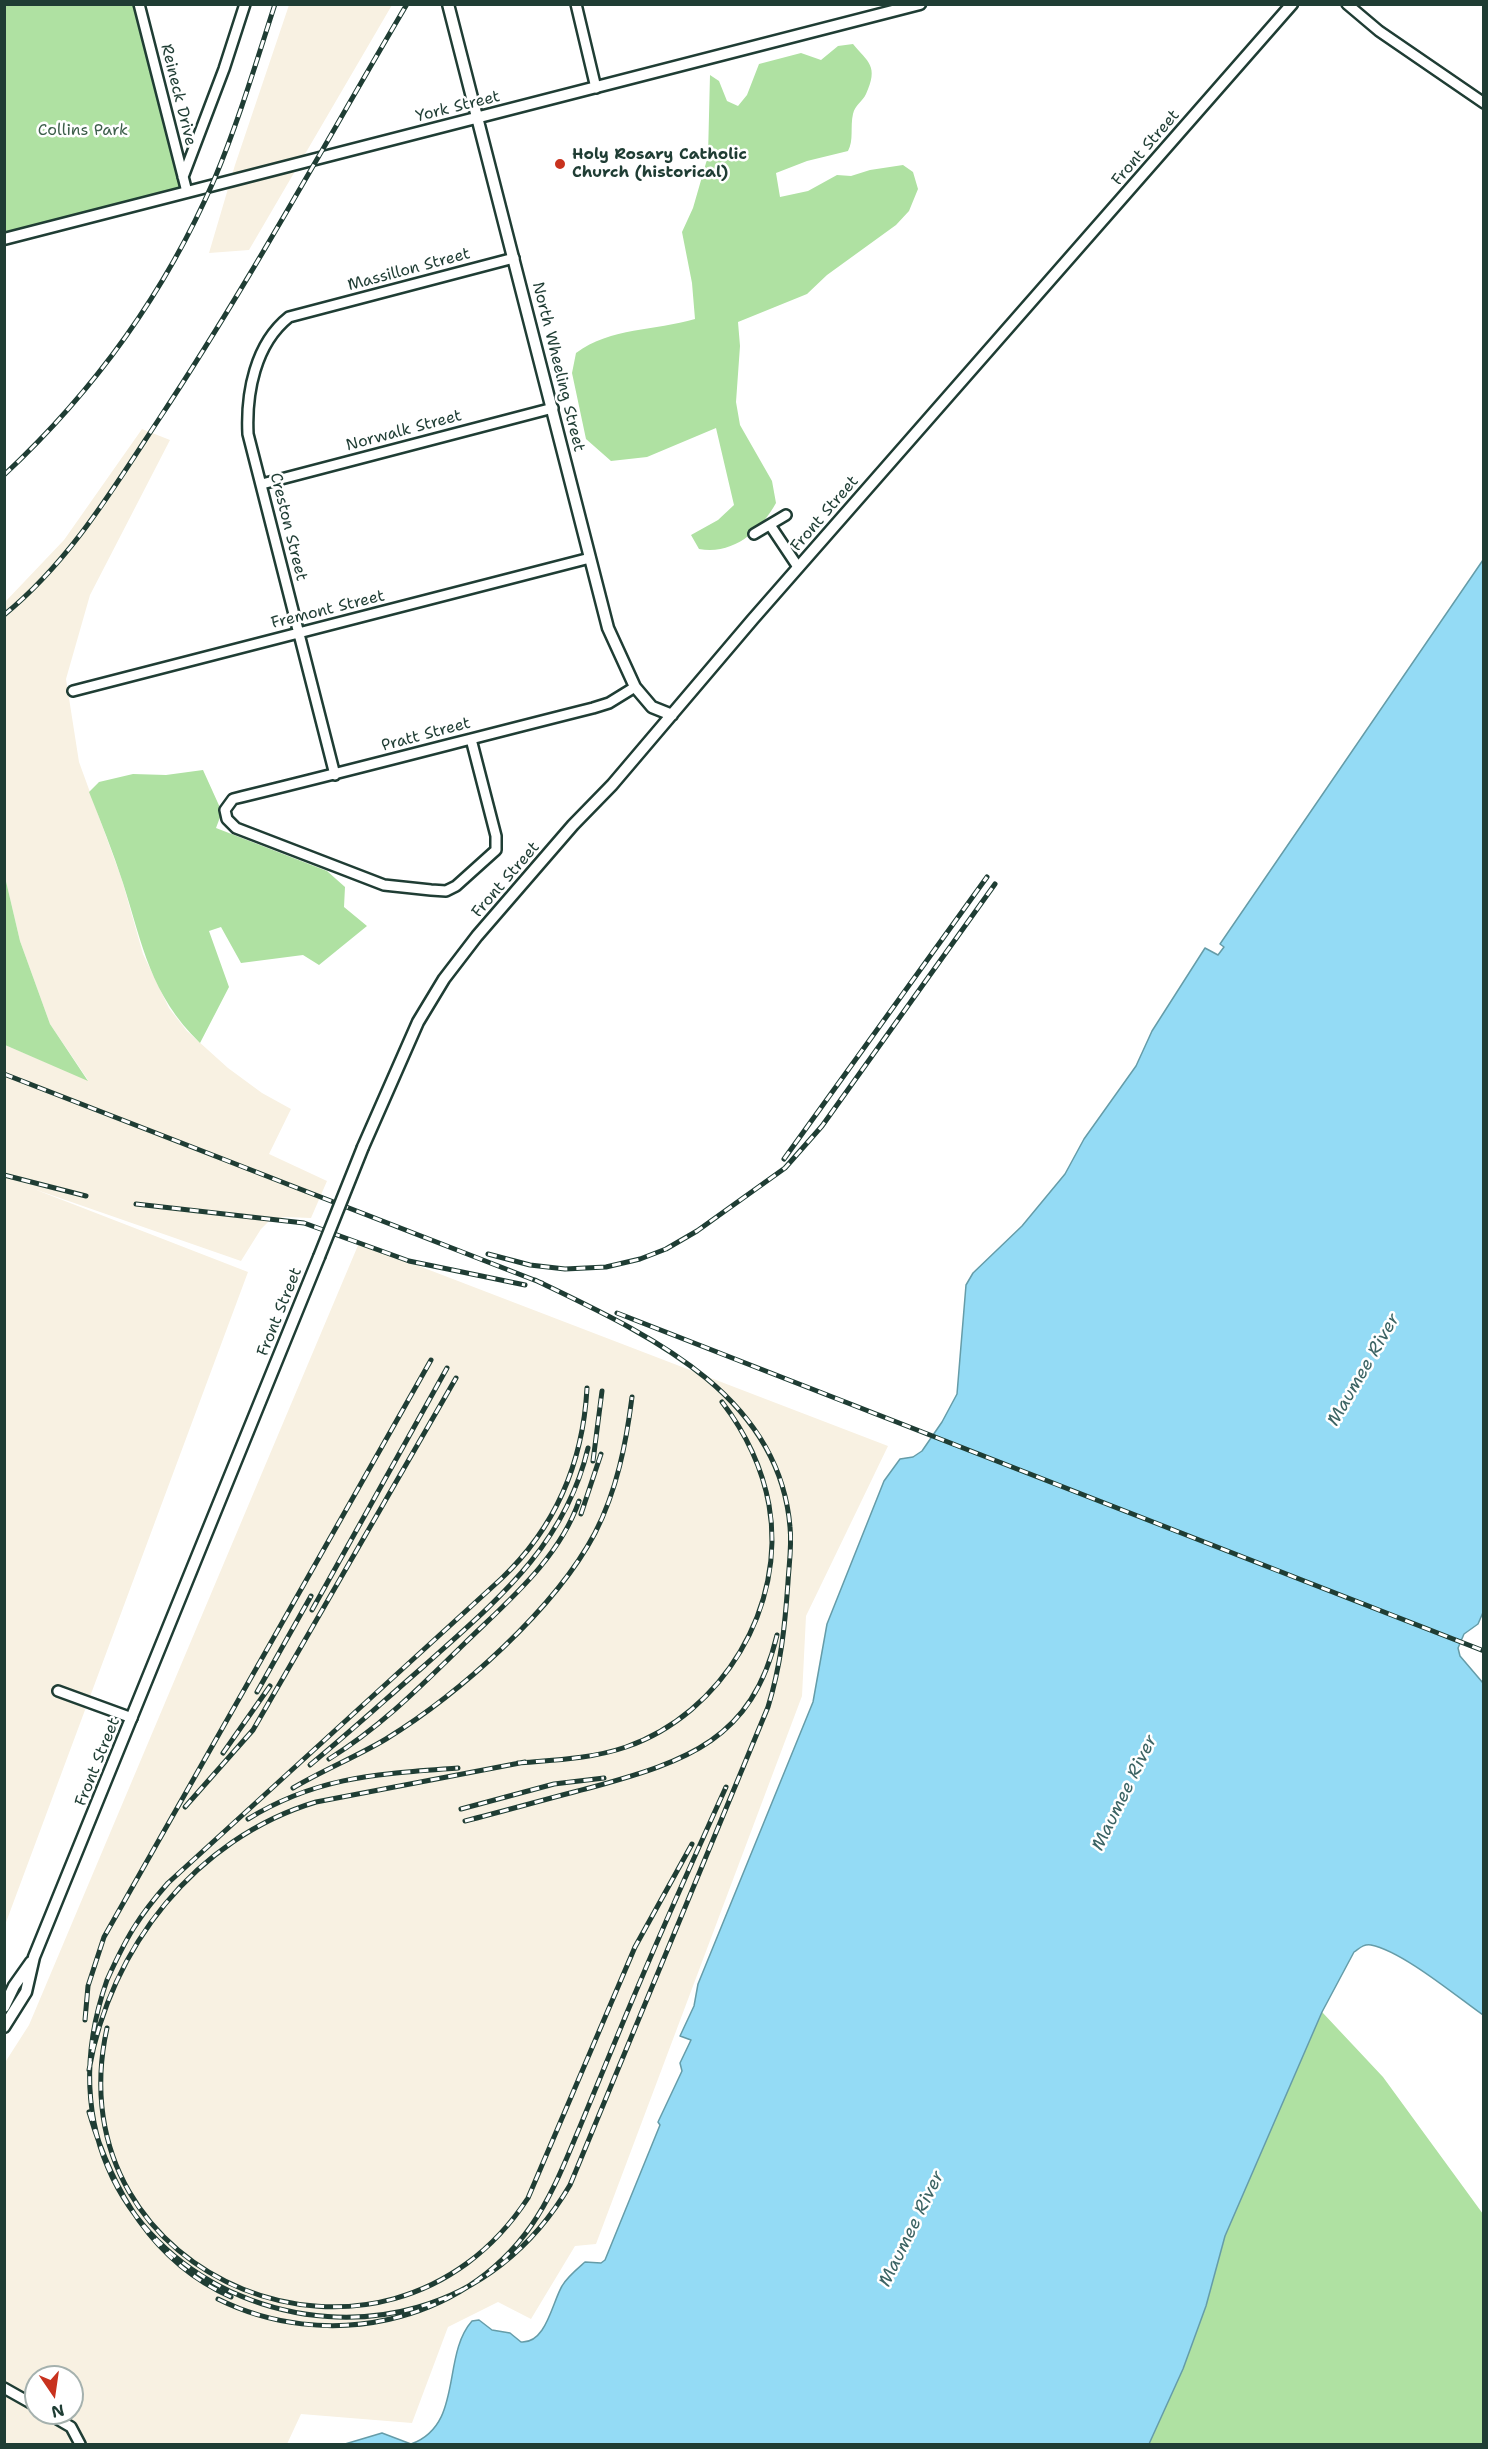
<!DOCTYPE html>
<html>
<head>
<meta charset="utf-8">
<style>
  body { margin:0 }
  #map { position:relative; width:1488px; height:2449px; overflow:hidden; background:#fff; font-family:"Shantell Sans",sans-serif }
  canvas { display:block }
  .frame { position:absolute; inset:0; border:6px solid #1f3d34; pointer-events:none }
  .north { position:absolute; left:24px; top:2365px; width:60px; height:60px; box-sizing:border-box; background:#fff; border:2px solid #a5b1ae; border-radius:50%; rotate:167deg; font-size:16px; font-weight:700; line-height:24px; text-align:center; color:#1f3d34 }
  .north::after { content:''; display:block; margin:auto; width:21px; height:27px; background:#c8321e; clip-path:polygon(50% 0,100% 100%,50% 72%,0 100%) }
</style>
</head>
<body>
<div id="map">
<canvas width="1488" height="2449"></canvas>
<div class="frame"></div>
<div class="north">N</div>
</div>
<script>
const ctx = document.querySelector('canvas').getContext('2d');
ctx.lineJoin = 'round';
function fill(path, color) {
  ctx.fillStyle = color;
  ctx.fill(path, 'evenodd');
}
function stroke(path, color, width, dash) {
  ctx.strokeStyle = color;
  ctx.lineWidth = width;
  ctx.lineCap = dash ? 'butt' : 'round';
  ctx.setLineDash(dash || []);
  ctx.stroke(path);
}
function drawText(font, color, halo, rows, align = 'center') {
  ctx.font = font + ' "Shantell Sans",sans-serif';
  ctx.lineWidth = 5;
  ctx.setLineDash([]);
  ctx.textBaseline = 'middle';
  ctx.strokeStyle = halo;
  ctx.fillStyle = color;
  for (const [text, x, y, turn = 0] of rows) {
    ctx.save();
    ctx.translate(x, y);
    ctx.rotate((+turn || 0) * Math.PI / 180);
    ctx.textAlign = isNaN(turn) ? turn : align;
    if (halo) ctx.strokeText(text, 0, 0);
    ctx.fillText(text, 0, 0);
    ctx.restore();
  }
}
fill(new Path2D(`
  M289,5H392L249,250L209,253L235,165Z
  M142,429L170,440L90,595L66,679L79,762L122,880L143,954L169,1008L187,1031L228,1068L262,1093L291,1109L269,1154L327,1181L311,1218L285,1217L270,1220L261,1229L241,1261L34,1189L248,1272L5,1925V1045L88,1080L50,1024L20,941L5,877V602L64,540Z
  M359,1243L888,1446L806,1616L802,1696L596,2244L575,2246L531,2319L498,2302L448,2327L412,2423L301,2414L287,2444H5L4,2064L29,2025ZM36,2377H72V2413H36Z`), '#f8f1e2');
fill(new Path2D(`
  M4,5H133L180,187L5,232Z
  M853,44C868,62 879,66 866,94C863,101 855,105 853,114C850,127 854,140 848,151L807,161L776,173L780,197L808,191L837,175L851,176L870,170L903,165L913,172L918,189L909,211L896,225L827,275L807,294L738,322L740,346L736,402L740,425L772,481L776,503C760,531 734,555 699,549L691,535L718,520L734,505L716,428L647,457L611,461L586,439L572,373L576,353C611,327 655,331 695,319L692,283L682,232L693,208L708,156L710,75L719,81L727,101L738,106L747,95L759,64L801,53L821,60L838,46Z
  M203,770L222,812L216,828L327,871L345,887L344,907L367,926L319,965L303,955L241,963L221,927L209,931L229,987L200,1043C150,994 143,946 123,883C113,852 101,822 89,792L99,782L133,774L166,775Z
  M5,877L20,941L50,1024L88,1081L5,1045Z
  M1322,2012L1383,2077L1483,2214V2444H1149L1206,2306L1225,2236Z`), '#afe1a2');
const water = new Path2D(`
  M1483,560L1484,1610L1478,1624L1464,1634L1458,1648L1460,1656L1483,1683V2015C1456,1996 1402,1951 1371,1945C1363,1944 1360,1948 1354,1952L1322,2012L1225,2236L1206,2306L1183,2369L1149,2444H345L382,2433L411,2444C464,2425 441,2356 472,2321L479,2320L492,2330L510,2333L521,2342C546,2344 552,2303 562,2286C567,2277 577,2269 585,2262L601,2263L605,2260L660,2125L658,2122L682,2071L680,2063L691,2040L680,2036L694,2006L698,1984L813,1702L827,1624L884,1481L900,1459L913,1457L922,1451L942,1422L957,1394L966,1285L973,1273L1022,1226L1065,1174L1084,1139L1136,1066L1152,1031L1205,948L1218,955L1224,947L1220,944Z`);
fill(water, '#94dbf5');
stroke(water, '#659ca8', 1.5);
const minor = new Path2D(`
  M139,4L187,192
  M576,4L596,88
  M1347,4L1379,31L1484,103
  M183,177L224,69L245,4
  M262,484L553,408
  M770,525L798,567
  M754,534L786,515
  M73,691L590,558
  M471,739L496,836V850L456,886L446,891L431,890L384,885L236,828L227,819L225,810L233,799C353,770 473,738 593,708L609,703L635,687
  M335,775L248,434C246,393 255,344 289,317L514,258
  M58,1691L132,1718
  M4,2388L36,2406
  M47,2413L71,2427L80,2444`);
const tertiary = new Path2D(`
  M448,4L608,628L635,687L652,707L672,715
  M4,239L920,4
  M363,1147L418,1022L444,979L477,936L573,825L612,785L753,619L1292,4
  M4,2007L14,1986L31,1962
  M4,2027L26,1992L34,1957L319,1257`);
stroke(minor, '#1f3d34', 14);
stroke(tertiary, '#1f3d34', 15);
stroke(minor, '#fff', 9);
stroke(tertiary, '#fff', 10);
const rail = new Path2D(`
  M4,475C94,391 165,293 214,180C238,123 256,63 275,4
  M4,615C70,561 113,489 159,419C248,285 325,143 407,4
  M4,1074L542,1283
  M784,1159L987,877
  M4,1175L86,1196
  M136,1204L304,1223L409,1261L525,1285
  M488,1254L530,1265L565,1269L606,1267L640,1259L666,1249L697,1231L785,1168L822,1126L995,884
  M535,1280C642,1332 779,1391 790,1527C792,1546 789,1564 788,1582C785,1625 781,1665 768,1707L570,2185C416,2449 0,2285 107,1980C126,1938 138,1917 168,1883L501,1579C556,1527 583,1462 587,1388
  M617,1313L1484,1651
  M593,1461L602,1391
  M581,1514L601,1454
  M312,1610L447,1368
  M257,1692L311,1596
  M223,1753L270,1686
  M329,1759C382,1726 421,1686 465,1643C508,1601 559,1559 579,1501
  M518,1763C554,1760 591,1759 626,1747C722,1714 787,1606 769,1505C762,1467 745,1432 722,1402
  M310,1765C349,1733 386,1699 424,1666C495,1602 565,1546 588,1448
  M293,1788C323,1770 356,1757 386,1739C459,1694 555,1609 595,1533C617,1490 626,1444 632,1397
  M185,1807L253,1730L456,1378
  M461,1809L554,1784L604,1778
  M248,1819C318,1776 379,1774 458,1768
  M465,1821C508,1810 550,1798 593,1787C687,1761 752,1740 777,1635
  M85,2020L88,1986L104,1937L431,1360
  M107,2028C51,2281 386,2415 528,2198L635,1947L692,1844
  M89,2070C110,1948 196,1838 316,1802L525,1762
  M89,2112C112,2190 152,2262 231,2297
  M218,2299C324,2352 462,2325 531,2226C552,2196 565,2162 579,2129C595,2091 610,2053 626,2015C658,1938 692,1862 726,1787`);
stroke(rail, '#1f3d34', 5);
stroke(rail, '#fff', 3, [9]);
const tertiaryBridge = new Path2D(`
  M319,1257L363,1147`);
stroke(tertiaryBridge, '#1f3d34', 15, []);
stroke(tertiaryBridge, '#fff', 10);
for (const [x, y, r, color] of [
  [560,164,6,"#c8321e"]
]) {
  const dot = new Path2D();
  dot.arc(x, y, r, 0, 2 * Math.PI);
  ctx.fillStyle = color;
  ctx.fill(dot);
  stroke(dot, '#fff', 2);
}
drawText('16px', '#1f3d34', '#fff', [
  ["Reineck Drive",178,95,76],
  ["York Street",458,107,-14],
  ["Front Street",1146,148,-49],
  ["Massillon Street",409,270,-15],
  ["North Wheeling Street",558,367,76],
  ["Norwalk Street",404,431,-15],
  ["Front Street",825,514,-49],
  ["Creston Street",288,527,76],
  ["Fremont Street",328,610,-14],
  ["Pratt Street",426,735,-15],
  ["Front Street",506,880,-49],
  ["Front Street",280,1312,-68],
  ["Front Street",98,1762,-68]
]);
drawText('16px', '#3c5e4a', '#fff', [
  ["Collins Park",83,131]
]);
drawText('bold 16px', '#1f3d34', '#fff', [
  ["Holy Rosary Catholic",572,155],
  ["Church (historical)",572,173]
], 'left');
drawText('italic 18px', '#3c6464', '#fff', [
  ["Maumee River",1364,1370,-60],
  ["Maumee River",1125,1793,-64],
  ["Maumee River",912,2229,-64]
]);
</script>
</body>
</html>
